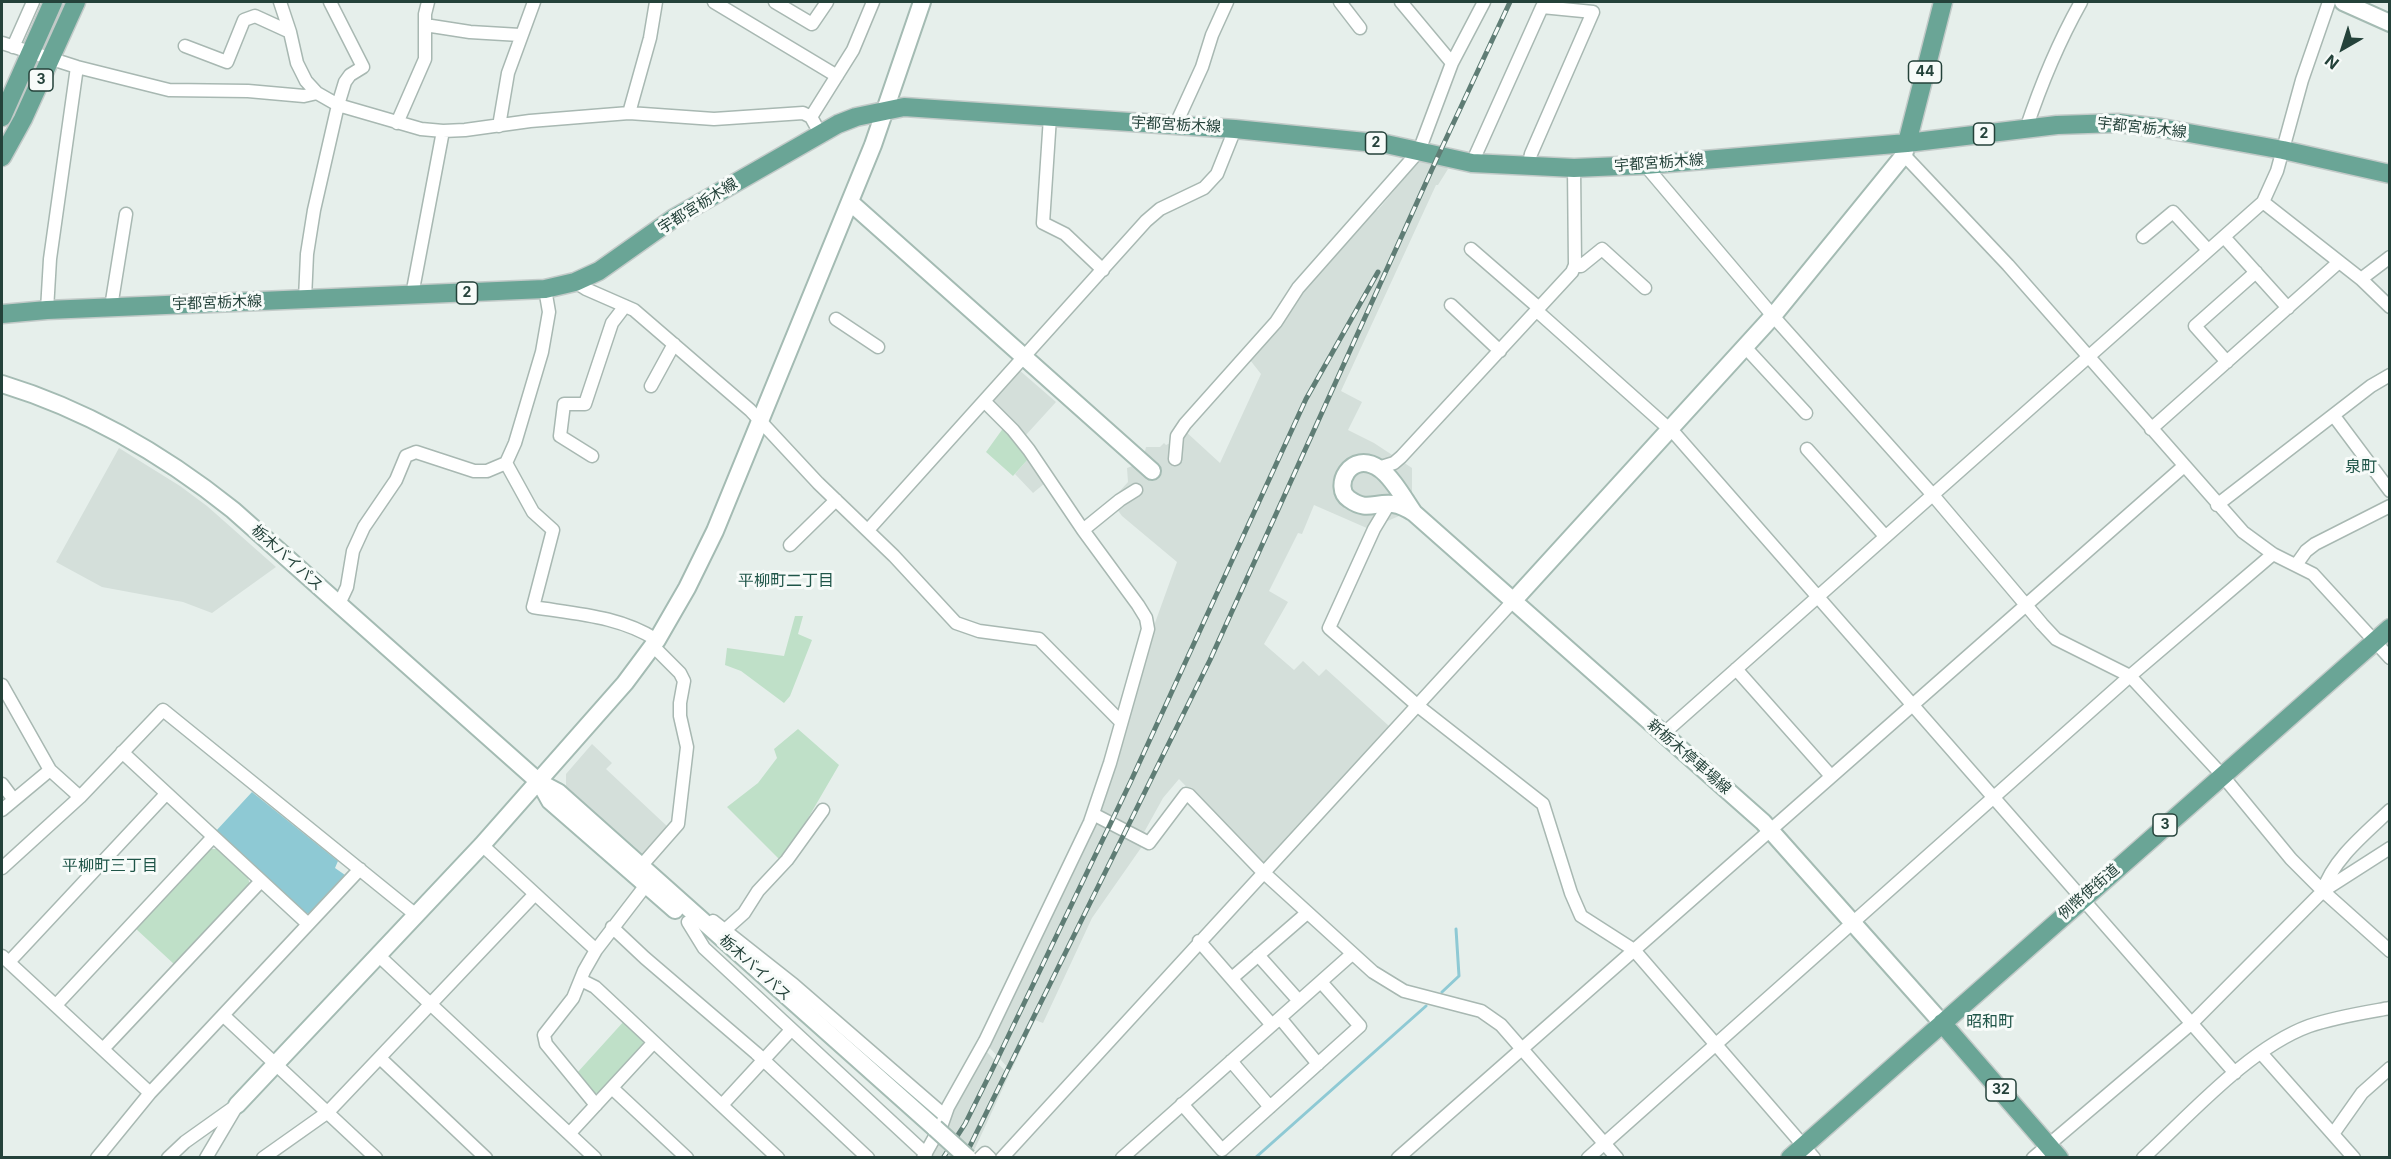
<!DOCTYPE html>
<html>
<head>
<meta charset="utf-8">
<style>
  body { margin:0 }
  #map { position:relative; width:2391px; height:1159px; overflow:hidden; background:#e6efeb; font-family:Inter,sans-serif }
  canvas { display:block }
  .frame { position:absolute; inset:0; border:3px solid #24423a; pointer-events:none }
  .north { position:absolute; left:2313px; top:18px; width:60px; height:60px; -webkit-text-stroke:4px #f7fbf9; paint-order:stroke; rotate:219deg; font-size:16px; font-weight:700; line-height:24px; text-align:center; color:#24423a }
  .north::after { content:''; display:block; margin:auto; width:21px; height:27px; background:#24423a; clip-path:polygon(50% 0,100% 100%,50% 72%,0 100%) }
</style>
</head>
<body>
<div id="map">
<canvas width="2391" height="1159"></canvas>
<div class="frame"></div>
<div class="north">N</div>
</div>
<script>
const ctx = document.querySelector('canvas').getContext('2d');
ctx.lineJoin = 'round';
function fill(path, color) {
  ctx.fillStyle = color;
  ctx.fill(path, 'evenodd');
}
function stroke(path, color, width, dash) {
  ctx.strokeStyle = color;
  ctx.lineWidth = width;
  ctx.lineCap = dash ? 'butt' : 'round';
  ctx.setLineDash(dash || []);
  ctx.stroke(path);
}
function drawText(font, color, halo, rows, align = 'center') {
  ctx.font = font + ' Inter,"Noto Sans JP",sans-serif';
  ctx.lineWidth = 6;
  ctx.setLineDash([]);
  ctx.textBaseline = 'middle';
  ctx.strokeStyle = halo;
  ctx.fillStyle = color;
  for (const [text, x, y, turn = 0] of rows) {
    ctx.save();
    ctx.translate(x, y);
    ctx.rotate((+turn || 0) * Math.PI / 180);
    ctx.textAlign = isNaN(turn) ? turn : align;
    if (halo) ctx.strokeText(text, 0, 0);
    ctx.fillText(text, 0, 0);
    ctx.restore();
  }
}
fill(new Path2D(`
  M1421,158L1441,164L1448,169L1438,185H1436L1341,391L1362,402L1348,430L1374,443L1412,468V493L1415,496L1399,516L1369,529L1314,505L1302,534L1298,533L1269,591L1288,602L1264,644L1294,670L1303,661L1319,676L1326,669L1389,726L1264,863L1259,861L1179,779L1163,798L1142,836L1099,810L1151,634L1177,562L1122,516L1116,508L1122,502L1119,492L1128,482L1127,468L1135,465L1144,455L1146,447H1160L1164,443L1166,445L1181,438L1184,430L1220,463L1261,374L1250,360L1285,321L1300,294L1374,211L1378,210Z
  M1018,369L1056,402L1025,436L992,403L991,398Z
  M119,448L180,486L207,506L276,567L212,613L183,602L102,587L56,562Z
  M1029,458L1045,483L1033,493L1015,474Z
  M592,744L612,763L606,769L669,828L646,857L566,786V774Z
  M1098,821L1143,845L1092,918L1043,1023L1035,1020L1011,1071L988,1046Z
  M986,1051L1009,1075L971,1157L929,1158L950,1113Z`), '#d4dfda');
fill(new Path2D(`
  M1004,427L1029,458L1013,476L986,452Z
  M795,616H803L798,634L812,640L790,696L784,703L741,671L725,665L727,648L784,656Z
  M798,729L839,765L800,832L780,860L727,807L758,783L777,758L774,749Z
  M209,849H217L248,877L250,886L175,965L135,928Z
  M625,1020L644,1038L645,1046L600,1093H593L577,1073Z`), '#bfe0c8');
fill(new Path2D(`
  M252,792L338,861L335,868L345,875L311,914L304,913L216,831Z`), '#8ec9d4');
stroke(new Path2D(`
  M1442,992L1459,976L1456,929
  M1255,1158L1426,1006`), '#8ec9d4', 3);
const street = new Path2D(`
  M280,2L290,32L297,63L306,81L317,93L338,105L421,129L443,131L465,130L530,121L629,113L714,119L803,113L811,117L821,135
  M714,2L837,76
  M775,2L812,24L827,2
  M1340,2L1360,28
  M425,25L470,32L520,35
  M2,43L77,67L169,90L248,91L304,96L317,93
  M185,46L227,62L244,20L255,16L290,32
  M13,47L33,2
  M1452,63L1484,2
  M629,113L650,38L656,2
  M811,117L853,50L873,2
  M1050,117L1043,223L1065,234L1103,270
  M397,123L425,59V14L428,2
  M499,126L508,73L534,2
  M1175,126L1202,67L1212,35L1227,2
  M2026,129C2041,84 2058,43 2081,2
  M1904,155L2008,265L2243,532L2273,554L2313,574L2390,658
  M1472,163L1542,7L1593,12L1531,154L1528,167
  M1645,165L1773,316L1932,494L2042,624L2056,639L2130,676L2222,775L2291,859L2323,891L2192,1023L2033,1158
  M2263,202L2361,279L2390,307
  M2143,237L2173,212L2208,250
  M2224,237L2288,308
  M1471,249L1539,308
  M1575,265L1581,266L1602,249L1645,288
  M2361,279L2390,257
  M575,282L586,289L634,310L750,410L818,483L894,556L956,623L979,631L1039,639L1121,722
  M412,295L443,131
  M305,299L307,254L314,210L338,105L345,82L350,75L363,67L330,2
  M1451,305L1500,351
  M111,307L126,214
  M47,310L50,259L77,67
  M1537,311L1676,435L2235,1073
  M836,319L878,347
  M1745,347L1806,413
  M2227,362L2195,326L2256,272
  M651,386L674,344
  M2334,416L2390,491
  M2151,429L2339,262
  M1807,449L1885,536
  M592,456L560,436L564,404H585L612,323L625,306
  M1175,459L1177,436L1185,424L1276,322L1298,288L1419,151L1452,63L1401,2
  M506,463L533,512L553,530L533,607C577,614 619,616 657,640
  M1378,468L1394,463L1401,457L1572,272L1575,265L1574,168
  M1389,504L1374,529L1329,628L1418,706L1543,804L1571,893L1581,916L1634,950L1814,1158
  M2217,505L2371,386L2390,375
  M868,530L1146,221L1160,209L1204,188L1217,174L1235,129
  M1083,530L1120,500L1136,490
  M790,545L836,500
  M2296,565L2306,551L2315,544L2390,506
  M339,604L347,587L353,551L364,527L396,480L406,456L416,452L474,471H487L506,463L515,443L542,352L549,312L545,289
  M1736,669L1831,776
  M2,685L50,770L80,797
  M1663,734L2263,202L2277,171L2302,80L2329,2
  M122,752L308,924
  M2,784L14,800
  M2,810L50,770
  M1093,814L1149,843L1186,794L1189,795L1263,872L1373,972L1404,991L1481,1011L1501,1025L1617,1158
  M482,845L596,950
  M642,865L678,824L687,747L680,716V703L684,681L680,673L653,646
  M2,868L80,797L163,710L416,915
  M2323,891C2333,859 2366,833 2390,810
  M2323,891L2390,951
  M2323,891L2390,848
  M713,921L794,985L944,1115
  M688,922L704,948L926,1154
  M612,927L645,958L756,1053L868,1158
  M725,930L744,913L758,891L787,860L823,810
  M1199,941L1272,1025
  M378,955L595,1158
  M1258,955L1299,1001
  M2,956L150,1093
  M9,962L166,794
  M1232,978L1307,913
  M581,980L595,987L778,1158
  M56,1005L213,837
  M224,1016L376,1158
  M1280,1018L1318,1064
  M103,1049L261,881
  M2261,1053L2354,1158
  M380,1058L486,1158
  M1231,1061L1270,1107
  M612,1088L687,1158
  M1182,1104L1222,1150L1360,1026L1321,982
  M596,1105L546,1044L544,1035L573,998L584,971L596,950L646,885
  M722,1105L791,1030
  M570,1133L654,1042
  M2333,1134L2362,1093L2390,1068
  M97,1158L150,1093L360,869
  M168,1158L185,1142L237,1105
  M206,1158L235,1109
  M263,1158L328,1112L535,894
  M923,1158L942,1124L948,1107L985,1041L1090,822L1110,763L1148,629L1146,618L1138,605L1083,530L1029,450L1013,430L984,401
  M980,1158L985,1153L990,1158
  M1002,1158L1514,600
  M1122,1158L1352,954
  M1398,1158L2184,466
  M1588,1158L2130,676L2273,554
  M2143,1158C2190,1115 2249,1048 2309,1026C2335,1017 2362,1013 2390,1008`);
const secondary = new Path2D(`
  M2343,2L2390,23
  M850,202L1152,471
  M2,384C87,410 163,454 233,510L539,782L558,792L935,1128
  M1414,513C1408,509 1401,505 1393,504C1374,502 1367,512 1349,499C1332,488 1350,448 1380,469C1392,477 1405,500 1414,513L1763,822L1942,1023
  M1514,600L1773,316L1904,155L1907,143
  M540,783L550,801L675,910
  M237,1105L482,845L625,683L657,640L687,588L715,531L873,145L922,2`);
const primary = new Path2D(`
  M2,117L53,2
  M1907,143L1943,2
  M2,157L23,119L76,2
  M2,314L47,310L545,289L575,282L599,271L674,218L838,124L856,117L904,107L1235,129L1386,144L1472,163L1574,168L1645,165L1907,143L2057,125L2118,123L2161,128L2283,150L2390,174
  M1942,1023L2059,1158
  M1790,1158L2390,628`);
stroke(street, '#a8b8b2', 15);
stroke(secondary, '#a4bbb3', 20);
stroke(primary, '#c2cac8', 21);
stroke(street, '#fff', 12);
stroke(secondary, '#fff', 16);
stroke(primary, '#6aa596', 18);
const rail = new Path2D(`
  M943,1158L965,1124L992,1070L1130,783L1306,399L1378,272
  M964,1158L1210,660L1438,156L1510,2`);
stroke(rail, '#5f7d75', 5);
stroke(rail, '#f7fbf9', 3, [9]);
const secondaryBridge = new Path2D(`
  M935,1128L968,1158`);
stroke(secondaryBridge, '#a4bbb3', 20, []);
stroke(secondaryBridge, '#fff', 16);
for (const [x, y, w] of [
  [1925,72,33],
  [41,80,24],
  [1984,134,21],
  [1376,143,21],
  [467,293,21],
  [2165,825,24],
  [2001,1090,30]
]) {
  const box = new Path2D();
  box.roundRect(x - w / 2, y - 11, w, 22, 4.5);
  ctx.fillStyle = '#f7fbf9';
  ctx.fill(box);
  stroke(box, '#24423a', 1.5);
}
drawText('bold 14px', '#24423a', null, [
  ["44",1925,72],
  ["3",41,80],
  ["2",1984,134],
  ["2",1376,143],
  ["2",467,293],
  ["3",2165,825],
  ["32",2001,1090]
]);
drawText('15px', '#24423a', '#f7fbf9', [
  ["宇都宮栃木線",1176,125,3],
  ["宇都宮栃木線",2142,128,6],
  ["宇都宮栃木線",1659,163,-4],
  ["宇都宮栃木線",698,206,-32],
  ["宇都宮栃木線",217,303,-2],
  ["栃木バイパス",287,558,42],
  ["新栃木停車場線",1689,757,41],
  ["例幣使街道",2089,892,-41],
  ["栃木バイパス",755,968,42]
]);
drawText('16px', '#1f5548', '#f7fbf9', [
  ["泉町",2361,467],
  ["平柳町二丁目",786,581],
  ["平柳町三丁目",110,866],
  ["昭和町",1990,1022]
]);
</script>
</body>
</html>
